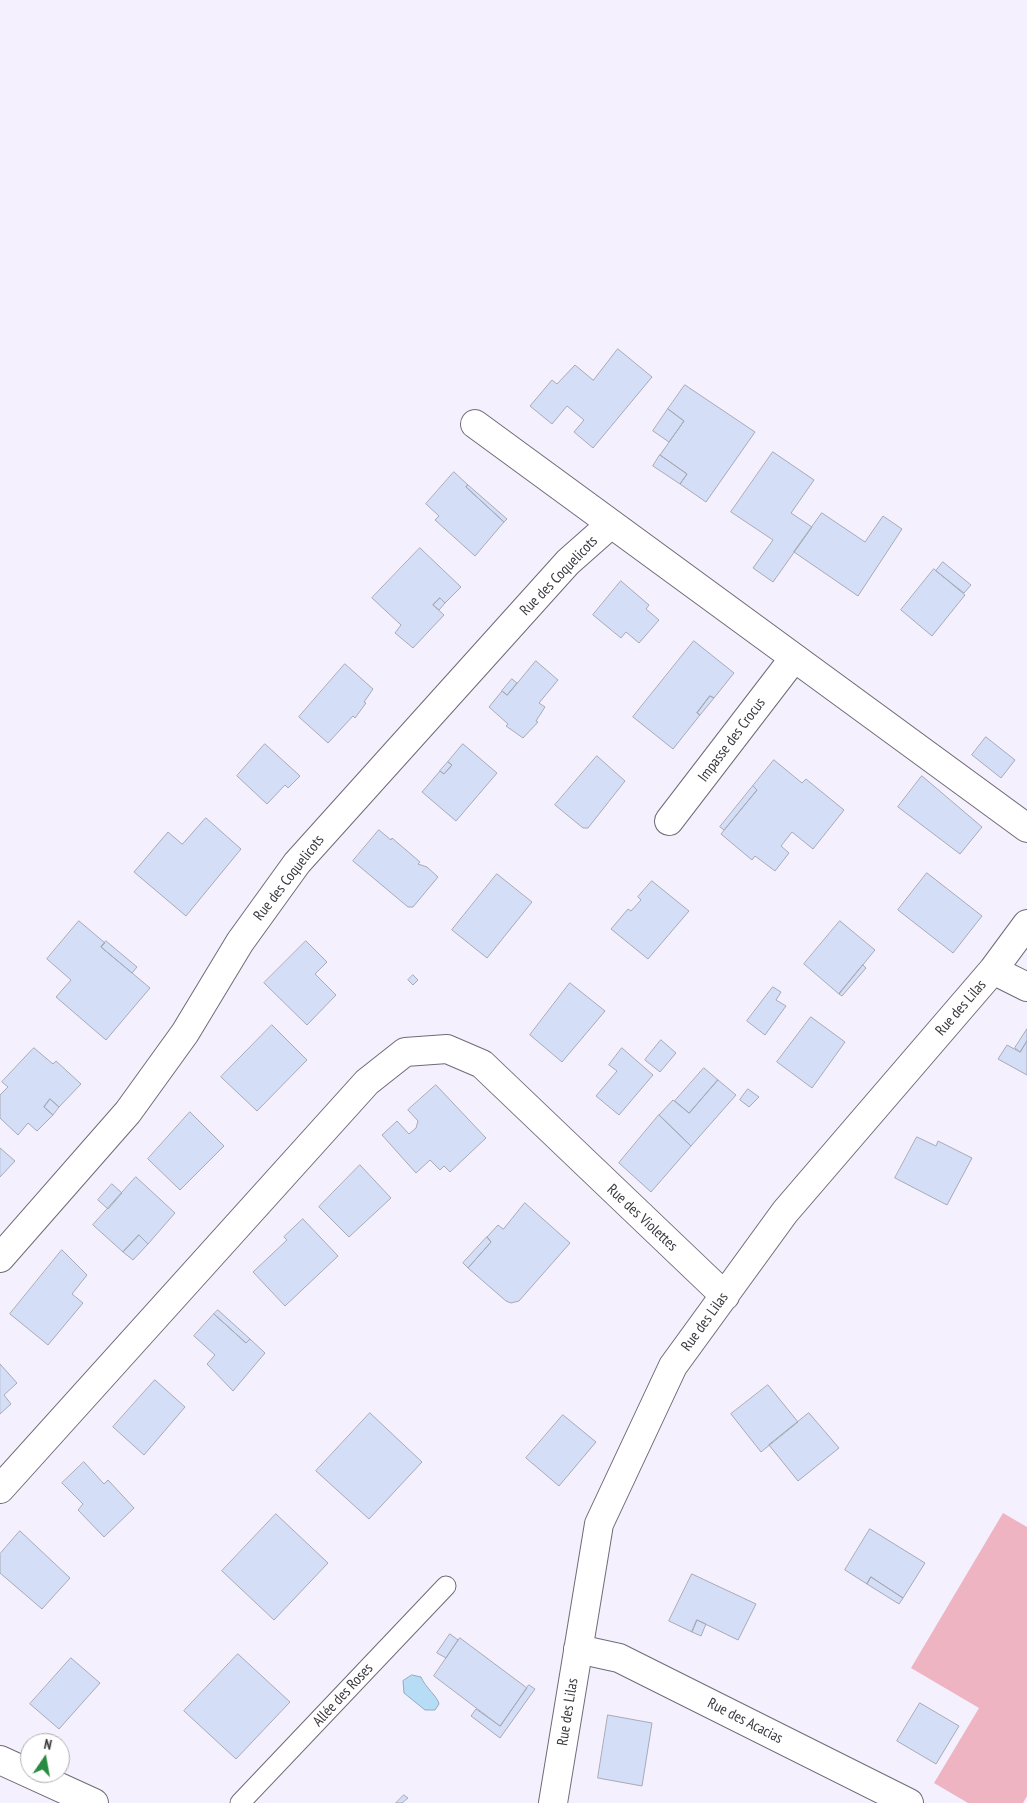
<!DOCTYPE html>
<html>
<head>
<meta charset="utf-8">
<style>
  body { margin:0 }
  #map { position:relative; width:1027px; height:1803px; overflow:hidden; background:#f5f0fe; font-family:"PT Sans Narrow",sans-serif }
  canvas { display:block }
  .north { position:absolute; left:20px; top:1733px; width:50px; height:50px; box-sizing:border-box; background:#fff; border:1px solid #b0afb1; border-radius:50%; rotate:12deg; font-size:14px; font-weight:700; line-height:20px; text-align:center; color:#3a383d }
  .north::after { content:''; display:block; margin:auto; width:18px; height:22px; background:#298b3f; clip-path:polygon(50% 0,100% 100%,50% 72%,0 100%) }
</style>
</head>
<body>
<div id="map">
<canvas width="1027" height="1803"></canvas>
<div class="north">N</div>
</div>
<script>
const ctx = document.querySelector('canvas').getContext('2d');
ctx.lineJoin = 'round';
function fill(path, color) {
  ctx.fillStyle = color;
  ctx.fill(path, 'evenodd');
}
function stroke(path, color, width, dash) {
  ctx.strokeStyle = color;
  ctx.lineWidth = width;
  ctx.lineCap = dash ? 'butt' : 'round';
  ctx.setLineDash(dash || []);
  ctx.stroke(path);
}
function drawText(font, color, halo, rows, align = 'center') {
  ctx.font = font + ' "PT Sans Narrow",sans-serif';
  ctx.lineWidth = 5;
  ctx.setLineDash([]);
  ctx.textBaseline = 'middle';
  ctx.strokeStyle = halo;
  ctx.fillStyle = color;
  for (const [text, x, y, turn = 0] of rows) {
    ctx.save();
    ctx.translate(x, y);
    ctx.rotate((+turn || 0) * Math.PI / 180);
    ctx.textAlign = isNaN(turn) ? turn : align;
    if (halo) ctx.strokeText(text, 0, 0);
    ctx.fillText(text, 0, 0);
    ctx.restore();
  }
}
fill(new Path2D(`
  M1003,1513L1027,1527V1796L1023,1803H968L934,1783L979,1708L911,1668Z`), '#eeb4c2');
const water = new Path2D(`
  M412,1675L421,1677C425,1687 438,1697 439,1704L435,1710H425L404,1693L403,1681Z`);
fill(water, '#b7dcf6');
stroke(water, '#92abbe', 1);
const building = new Path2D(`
  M618,349L652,377L593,448L574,432L584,420L567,406L552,424L530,406L552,380L557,384L575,365L593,380Z
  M685,385L755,432L706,502L680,484L687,474L660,455L684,421L668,409Z
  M668,409L684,421L669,442L653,431Z
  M773,452L814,480L791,513L812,527L773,582L753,568L773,540L731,512Z
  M660,455L687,474L680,484L653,466Z
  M454,472L468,485L466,487L504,522L475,556L435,520L439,516L426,504Z
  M468,485L507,519L504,522L466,487Z
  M822,513L865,542L883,516L902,529L858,596L794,552Z
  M420,548L461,587L445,603L440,598L433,605L444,615L413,648L395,633L401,625L372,598Z
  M943,562L971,585L964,593L936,571Z
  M934,569L965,595L932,636L901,610Z
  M621,581L649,605L646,609L659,620L639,643L626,632L621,638L593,615Z
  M440,598L445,603L439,610L433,605Z
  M694,641L734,673L714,698L710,696L697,713L700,715L673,749L633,717Z
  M536,661L558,680L539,703L545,707L536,721L538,722L523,738L506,726L508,724L489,707L502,691L507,695Z
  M345,664L373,689L364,702L366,703L355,718L353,716L328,743L299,717Z
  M512,679L517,683L507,695L502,691Z
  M710,696L714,698L700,715L697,713Z
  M986,737L1015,760L1001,778L972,755Z
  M265,744L300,776L288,788L285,785L267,804L237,776Z
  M463,744L497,773L456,821L422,792L440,771L444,774L452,765L448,762Z
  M597,756L625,781L588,828H583L555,805Z
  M774,760L802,783L806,779L844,810L813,849L792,832L781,846L789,853L775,871L755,856L752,860L721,834L757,790L753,786Z
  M448,762L452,765L444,774L440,771Z
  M922,776L982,827L960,854L898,807Z
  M753,786L757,790L724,830L720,827Z
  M206,818L241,849L186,916L134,872L168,832L182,844Z
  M379,830L391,840L392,838L420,862L418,864L427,867L438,877L413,907H408L353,861Z
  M927,873L982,916L953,953L898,910Z
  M497,874L532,902L487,958L452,930Z
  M652,881L689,911L648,959L611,929L628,909L631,911L641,900L638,897Z
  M79,921L105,943L101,947L150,988L106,1040L56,997L71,980L47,959Z
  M840,921L875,950L839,994L804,964Z
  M106,941L137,967L132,973L101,947Z
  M306,941L327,962L315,974L336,995L307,1025L264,983Z
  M863,965L866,968L842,996L839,994Z
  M413,975L418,980L413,985L408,980Z
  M570,983L605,1011L562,1062L530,1035Z
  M773,987L781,992L776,1000L786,1006L765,1035L747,1021Z
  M811,1017L845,1042L812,1088L777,1062Z
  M272,1025L307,1060L257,1111L221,1077Z
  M1027,1029V1041L1020,1052L1015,1048Z
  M661,1040L676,1053L660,1072L645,1060Z
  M1027,1041V1075L998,1059L1007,1045L1020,1052Z
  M34,1048L53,1064L56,1061L81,1084L59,1107L50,1099L44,1107L53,1115L37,1131L28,1123L18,1135L0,1118V1095L8,1087L2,1082Z
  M622,1048L653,1075L619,1115L596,1096L617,1071L609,1065Z
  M704,1068L718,1080L689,1113L675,1101Z
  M718,1080L736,1095L691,1146L659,1115L673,1100L689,1113Z
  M436,1085L486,1138L450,1172L444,1166L440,1170L430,1160L416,1173L382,1135L397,1121L409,1134L416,1128L418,1121L408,1110Z
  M748,1089L759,1097L749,1107L740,1100Z
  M50,1099L59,1107L53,1115L44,1107Z
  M190,1112L224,1146L180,1190L148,1159Z
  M659,1115L691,1146L651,1192L619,1163Z
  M917,1137L936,1146L938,1141L972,1158L947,1205L895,1178Z
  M0,1148L15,1161L0,1177Z
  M360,1165L391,1198L349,1237L319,1207Z
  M136,1177L175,1213L148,1244L139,1235L123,1252L93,1225Z
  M112,1184L122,1193L108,1209L98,1200Z
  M525,1203L570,1243L519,1301L511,1303L506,1301L468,1268L491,1242L487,1237L498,1225L503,1229Z
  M303,1219L338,1256L285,1306L253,1272L287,1240L284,1237Z
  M139,1235L148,1244L133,1260L123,1252Z
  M487,1237L491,1242L468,1268L463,1263Z
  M62,1250L87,1275L72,1294L83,1303L48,1345L10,1314Z
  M218,1310L250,1339L246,1343L214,1314Z
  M214,1314L246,1343L250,1339L265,1353L233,1391L207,1364L215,1355L194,1336Z
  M0,1364L17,1383L4,1395L11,1404L0,1414Z
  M155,1380L185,1407L144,1455L113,1427Z
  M768,1385L798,1422L761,1452L731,1414Z
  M370,1413L422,1462L369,1519L316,1471Z
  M809,1413L839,1448L798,1481L769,1445Z
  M563,1415L596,1442L559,1486L526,1458Z
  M84,1462L104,1484L108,1480L134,1508L104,1537L78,1510L83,1504L62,1483Z
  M276,1514L328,1563L274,1620L222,1571Z
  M870,1529L925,1563L903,1598L871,1577L867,1584L845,1570Z
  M20,1531L70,1578L42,1609L0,1573V1554Z
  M692,1574L756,1604L738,1640L697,1620L692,1632L669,1621Z
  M871,1577L903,1598L899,1604L867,1584Z
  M697,1620L706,1624L701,1636L692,1632Z
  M450,1634L458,1640L446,1658L437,1653Z
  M460,1638L527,1688L500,1726L434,1676Z
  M238,1654L290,1702L236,1759L184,1711Z
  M71,1658L100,1683L59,1729L30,1704Z
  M529,1685L535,1689L500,1738L471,1716L476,1709L500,1726Z
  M920,1703L959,1726L936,1764L897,1741Z
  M608,1715L652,1723L642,1786L598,1778Z
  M404,1795L408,1798L402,1803H396Z`);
fill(building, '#d5def7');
stroke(building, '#a6aab6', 1);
const service = new Path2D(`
  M240,1803L446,1586`);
const minor = new Path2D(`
  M475,424L1027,828
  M669,821L794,658
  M993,970L1027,987
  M0,1258L128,1112L185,1033L240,942L297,863L568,562L611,524
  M0,1489L367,1082L405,1052L447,1049L482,1064L725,1296
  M578,1649L619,1658L909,1803
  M0,1760L94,1803
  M553,1803L599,1524L673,1366L785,1212L993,970L1027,924`);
stroke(service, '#706b77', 21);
stroke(minor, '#706b77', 30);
stroke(service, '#fff', 19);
stroke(minor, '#fff', 28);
drawText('15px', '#3a383d', '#fff', [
  ["Rue des Coquelicots",559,576,-46],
  ["Impasse des Crocus",732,740,-53],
  ["Rue des Coquelicots",289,878,-52],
  ["Rue des Lilas",961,1008,-49],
  ["Rue des Violettes",642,1218,43],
  ["Rue des Lilas",705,1322,-54],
  ["Allée des Roses",343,1695,-47],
  ["Rue des Lilas",568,1712,-81],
  ["Rue des Acacias",745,1721,27]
]);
</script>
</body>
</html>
